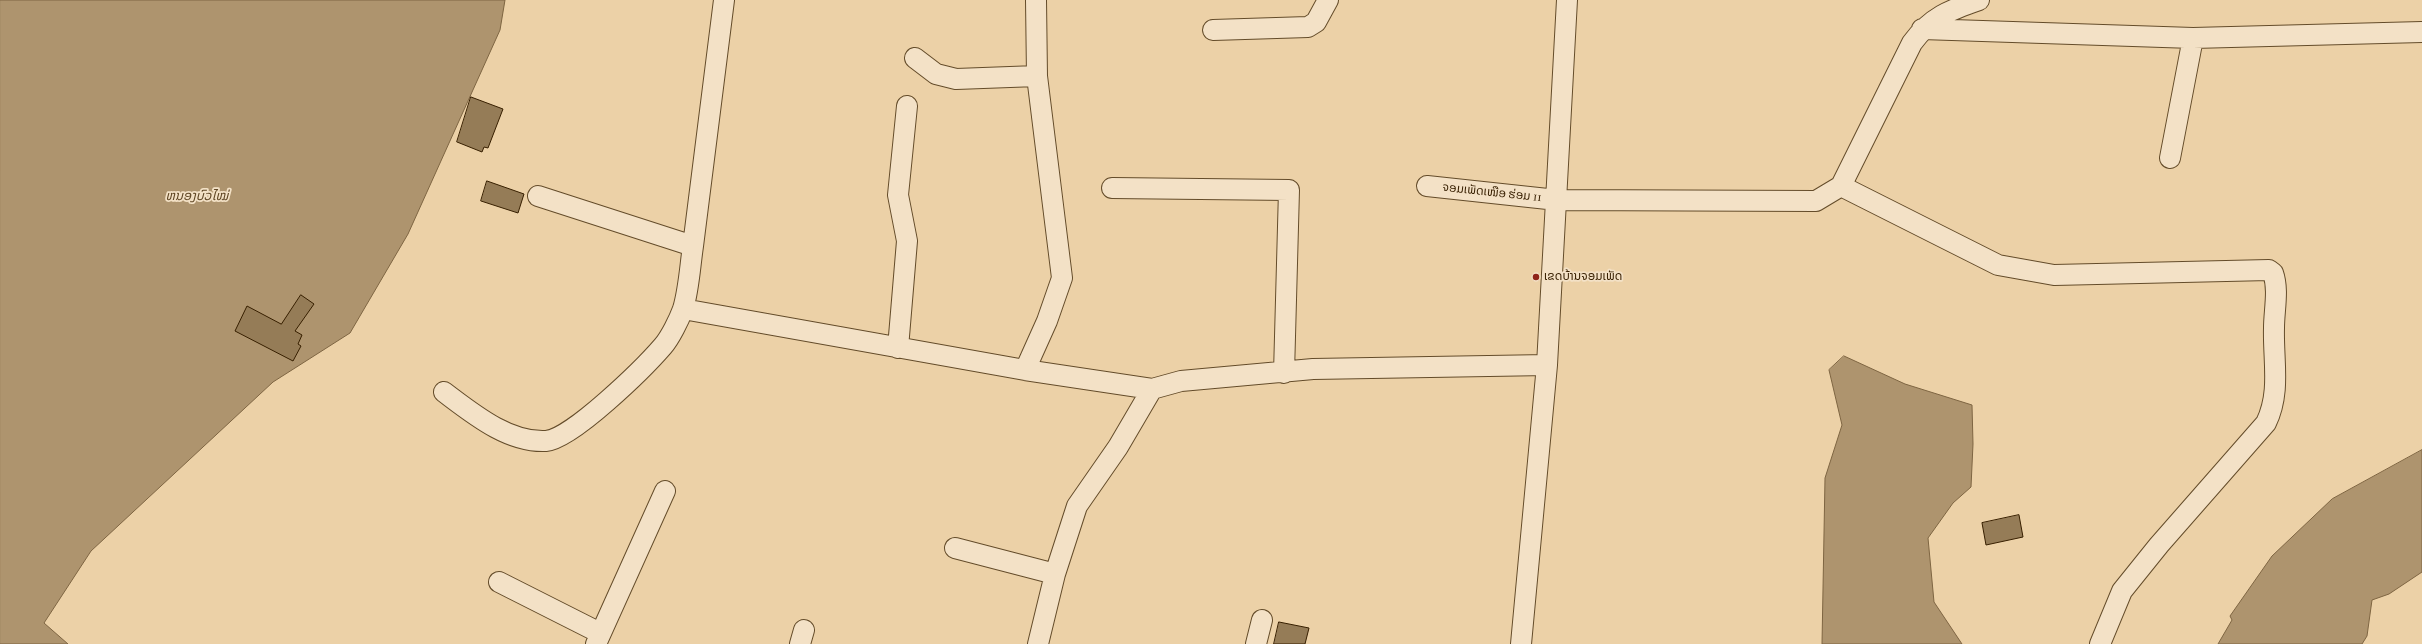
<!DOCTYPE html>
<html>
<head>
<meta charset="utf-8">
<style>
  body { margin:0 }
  canvas { display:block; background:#ecd1a7 }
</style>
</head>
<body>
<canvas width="2422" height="644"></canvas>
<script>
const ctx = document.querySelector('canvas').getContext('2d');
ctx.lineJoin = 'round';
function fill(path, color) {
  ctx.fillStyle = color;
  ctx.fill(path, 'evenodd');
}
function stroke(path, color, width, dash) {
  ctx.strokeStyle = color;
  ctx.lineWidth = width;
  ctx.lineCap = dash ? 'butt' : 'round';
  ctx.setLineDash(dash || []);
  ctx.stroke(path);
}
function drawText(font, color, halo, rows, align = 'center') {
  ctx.font = font + ' "IM FELL French Canon","Noto Sans Lao",serif';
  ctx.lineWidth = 3.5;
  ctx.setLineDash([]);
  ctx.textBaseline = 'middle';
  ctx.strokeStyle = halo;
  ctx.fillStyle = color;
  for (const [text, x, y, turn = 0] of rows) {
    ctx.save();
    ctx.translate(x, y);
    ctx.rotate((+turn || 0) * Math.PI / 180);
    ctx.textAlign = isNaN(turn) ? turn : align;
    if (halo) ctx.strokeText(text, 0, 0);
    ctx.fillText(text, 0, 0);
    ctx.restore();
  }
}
const water = new Path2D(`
  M0,0H505L500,30L408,234L350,333L273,382L91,551L44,623L68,644H0Z
  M1844,356L1905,384L1972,405L1973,444L1971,487L1953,503L1928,538L1934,602L1962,644H1822L1825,478L1842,425L1829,370Z
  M2422,450V572L2389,594L2372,600L2367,636L2362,644H2218L2232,620L2230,616L2272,556L2332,499Z`);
fill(water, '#ae946e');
stroke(water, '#7e6542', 1);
const building = new Path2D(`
  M471,97L503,109L488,148L484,147L482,152L457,142Z
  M487,181L524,194L518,213L481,201Z
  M301,295L314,304L295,331L302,335L298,344L301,346L293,361L235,331L247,306L281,324Z
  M2019,515L2023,537L1986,545L1982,523Z
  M1279,622L1309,628L1305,644H1274Z`);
fill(building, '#957c57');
stroke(building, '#371f00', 1);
const minor = new Path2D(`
  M1922,29L2193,38L2422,32
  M1213,30L1308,27L1316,22L1328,0
  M915,58L936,74L956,79L1037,76
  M2170,158L2193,38
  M1427,186L1557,200L1816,201L1841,186L1998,265L2054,275L2269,270L2273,273C2279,290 2274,310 2274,328C2273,361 2281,392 2266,423L2159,545L2122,591L2100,644
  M1841,186L1912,43C1931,17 1950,10 1979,0
  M1112,188L1289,190L1284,373
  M693,246L724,0
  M683,309L1025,370L1152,389L1181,381L1313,369L1547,365
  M898,348L907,241L898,195L907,106
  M1025,370L1047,321L1062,278L1037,76L1036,0
  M444,392C472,413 508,443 546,441C572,439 644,368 663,346C670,338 679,320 683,309C689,289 690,266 693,246L538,196
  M955,548L1055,574L1038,644
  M1055,574L1077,506L1118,447L1152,389
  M499,582L600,633
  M596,644L665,491
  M800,644L804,630
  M1256,644L1262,620
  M1521,644L1547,365L1567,0`);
stroke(minor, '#644c2a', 22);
stroke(minor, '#f3e1c6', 20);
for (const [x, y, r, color] of [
  [1536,277,4,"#8f2418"]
]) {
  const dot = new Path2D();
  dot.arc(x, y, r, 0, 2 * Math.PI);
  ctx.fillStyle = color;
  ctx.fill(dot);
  stroke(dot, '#f3e1c6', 1.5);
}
drawText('12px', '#371f00', '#f3e1c6', [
  ["ຈອມເພັດເໜືອ ຮ່ອມ 11",1492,193,6]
]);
drawText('12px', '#371f00', '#f3e1c6', [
  ["ເຂດບ້ານຈອມເພັດ",1544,277]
], 'left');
drawText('italic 13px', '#614826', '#f3e1c6', [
  ["ຫນອງບົວໄໝ່",197,197]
]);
</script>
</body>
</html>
